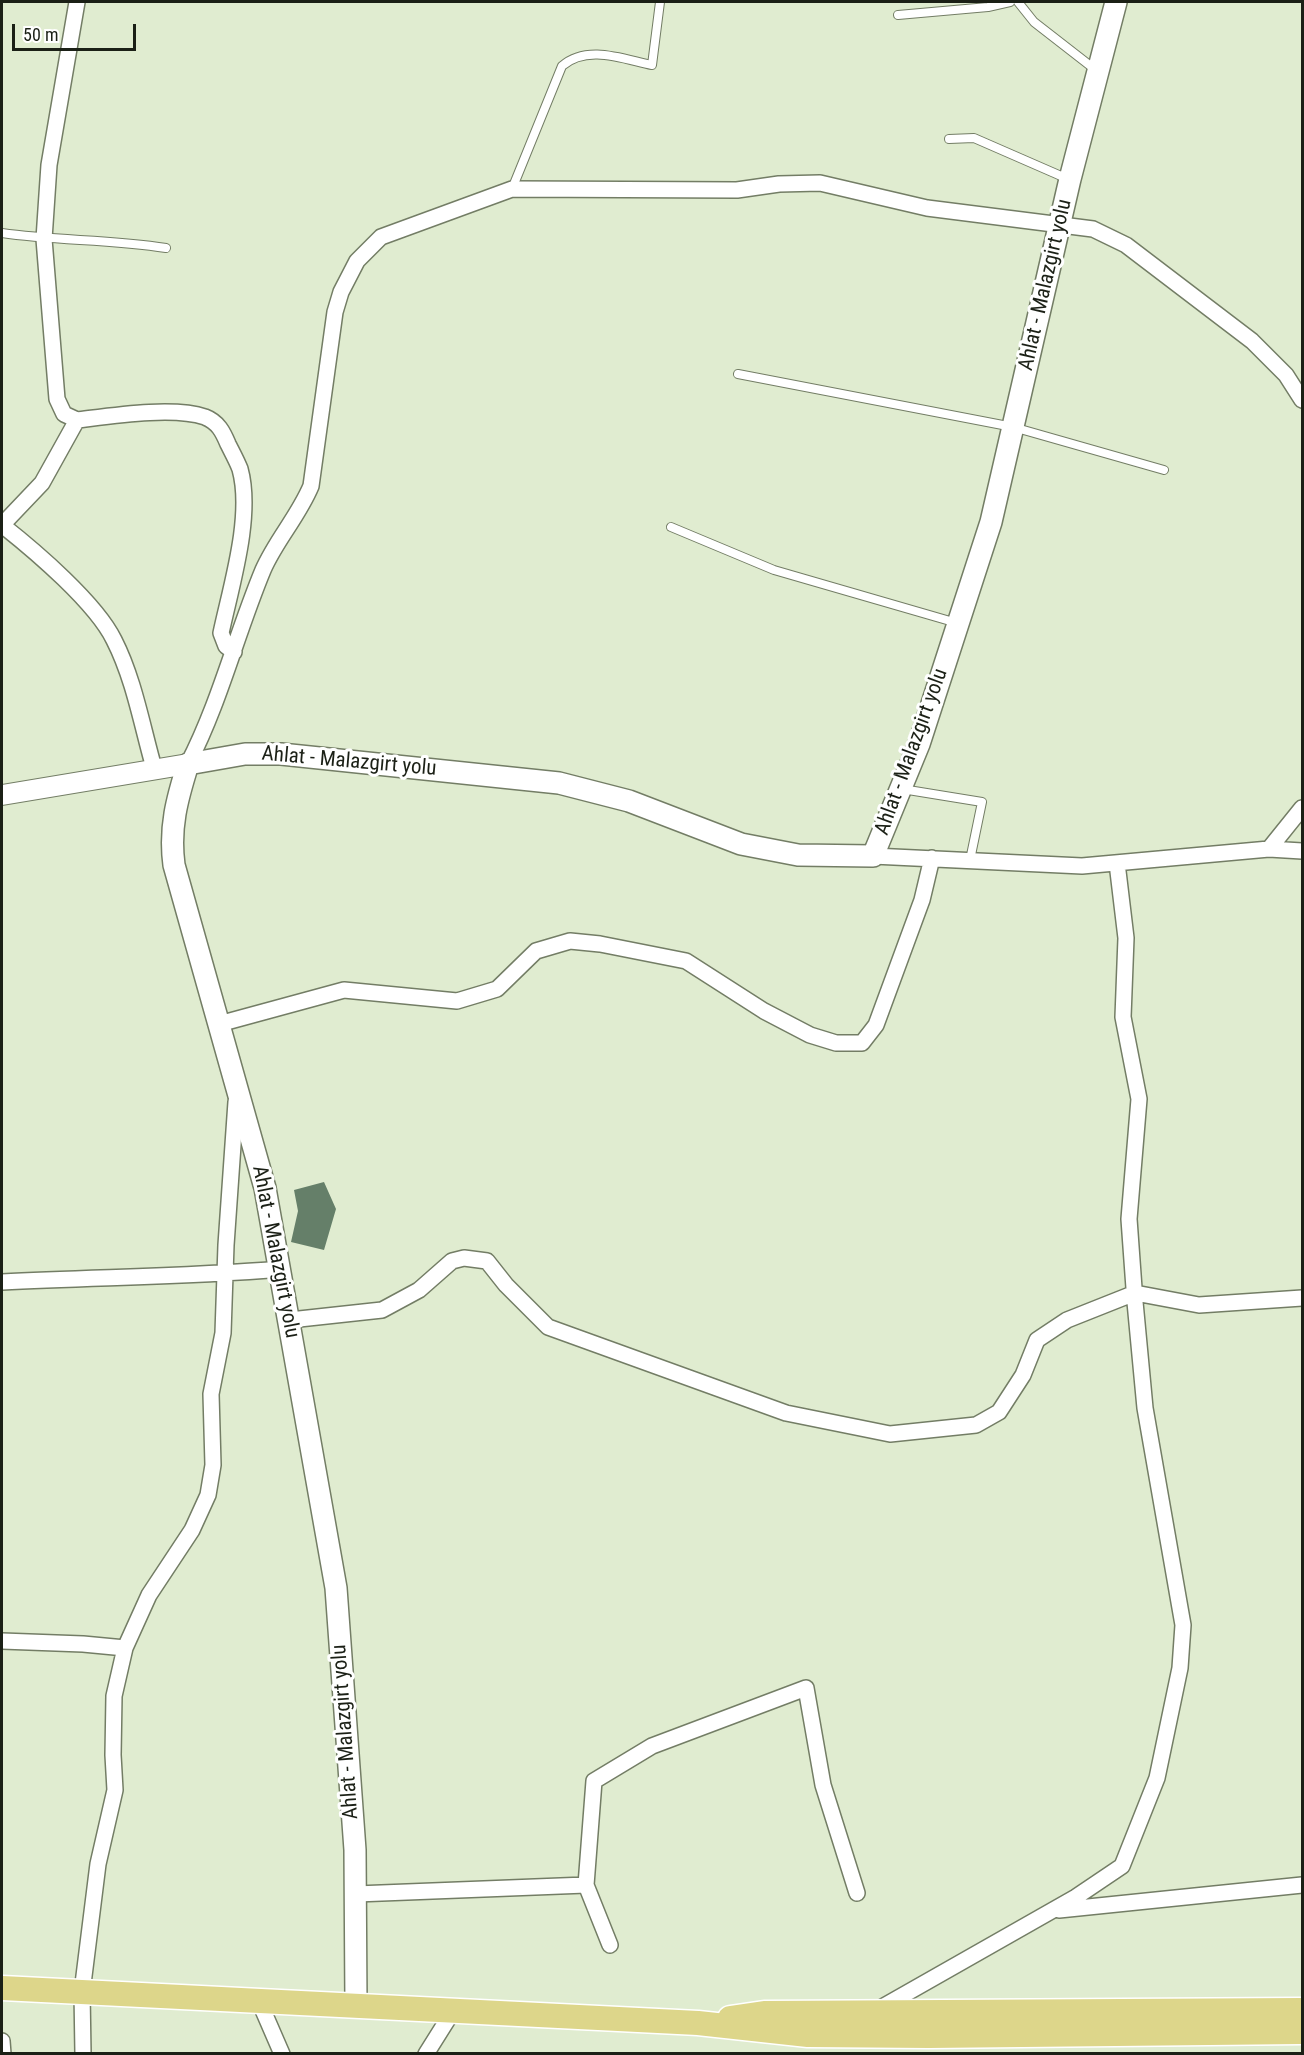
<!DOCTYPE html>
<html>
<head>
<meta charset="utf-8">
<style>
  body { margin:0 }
  #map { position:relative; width:1304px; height:2055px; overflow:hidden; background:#e0ecd0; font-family:"Roboto Condensed",sans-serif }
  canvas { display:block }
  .frame { position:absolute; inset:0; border:3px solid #1b2016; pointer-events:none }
  .scale { position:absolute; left:12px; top:24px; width:124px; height:27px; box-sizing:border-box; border:3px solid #1b2016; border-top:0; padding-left:8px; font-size:18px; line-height:21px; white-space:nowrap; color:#1b2016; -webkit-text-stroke:4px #fff; paint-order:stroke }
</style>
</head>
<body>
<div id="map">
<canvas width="1304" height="2055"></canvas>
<div class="frame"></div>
<div class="scale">50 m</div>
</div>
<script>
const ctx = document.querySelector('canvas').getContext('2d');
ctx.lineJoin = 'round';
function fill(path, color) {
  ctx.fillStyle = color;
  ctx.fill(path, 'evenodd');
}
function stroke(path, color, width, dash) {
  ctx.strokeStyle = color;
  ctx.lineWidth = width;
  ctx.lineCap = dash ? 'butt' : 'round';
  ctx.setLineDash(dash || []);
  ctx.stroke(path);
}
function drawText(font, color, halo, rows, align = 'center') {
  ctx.font = font + ' "Roboto Condensed",sans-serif';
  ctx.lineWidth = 6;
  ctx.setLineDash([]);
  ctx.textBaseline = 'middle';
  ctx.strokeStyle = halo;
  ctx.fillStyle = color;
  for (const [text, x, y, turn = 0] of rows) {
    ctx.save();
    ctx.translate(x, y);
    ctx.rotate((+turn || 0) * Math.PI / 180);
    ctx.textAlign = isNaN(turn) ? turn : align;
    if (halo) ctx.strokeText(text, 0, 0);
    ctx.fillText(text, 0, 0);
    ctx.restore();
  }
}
fill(new Path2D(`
  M324,1182L336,1209L324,1250L291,1242L298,1211L294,1190Z`), '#657f69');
const service = new Path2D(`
  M1018,2L1034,22L1097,71
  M898,15L988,7L1010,2
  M949,139L974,138L1068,179
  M512,189L562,66C587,44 623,59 652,65L660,2
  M2,233C56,241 111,239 166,248
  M738,374L1013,427L1164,470
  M671,527L774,570L957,623
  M902,789L982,802L970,860`);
const minor = new Path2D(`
  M77,420L64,414L57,399L44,239L49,165L77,2
  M2,525L42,483L77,420C110,416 173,406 205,417C218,422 223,432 228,444C232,452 237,461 240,469C253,516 231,586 221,633L226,646L234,652
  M2,525C35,551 96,603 114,640C134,679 142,726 154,768
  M188,764C220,702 236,635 263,570C276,540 298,517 311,486L335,312L341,292L357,261L381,237L512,189L737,190L779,184L820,183L927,208L1093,229L1126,245L1252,341L1286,375L1302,400
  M1269,849L1302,808
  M873,856L1082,866L1269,849L1302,851
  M219,1024L344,990L457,1001L497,989L536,951L570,941L600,944L686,961L764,1011L810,1035L836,1043H862L876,1025L922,900L932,858
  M2,1282C94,1277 188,1277 281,1269
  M290,1320L382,1310L419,1290L452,1261L464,1258L487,1261L506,1285L548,1327L786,1413L890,1434L976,1425L999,1412L1023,1375L1037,1340L1067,1320L1135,1293L1199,1305L1302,1298
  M2,1641L83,1644L125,1648
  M356,1894L586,1885
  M1059,1910L1302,1885
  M610,1945L586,1885L594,1781L652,1746L806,1688L823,1785L857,1893
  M259,2001L282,2054
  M877,2010L1076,1897L1122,1866L1157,1778L1180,1668L1183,1625L1145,1408L1135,1302L1129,1219L1139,1099L1123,1017L1126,938L1117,863
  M2,2041L3,2054
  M83,2054L82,1992L98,1864L115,1790L113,1755L114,1696L125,1648L149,1595L192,1530L208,1495L213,1465L211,1394L223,1333L226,1245L236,1102
  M426,2054L453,2011`);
const tertiary = new Path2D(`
  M2,795L188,764`);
const secondary = new Path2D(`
  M356,2006L355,1850L336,1588L265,1188L174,865C169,828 177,799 188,764L245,754H281L559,783L629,801L741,844L798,855L873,856L919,744L991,522L1070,179L1116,2`);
const primary = new Path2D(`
  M2,1988L698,2023L808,2035L929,2036L1302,2032
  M730,2018L764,2013L1302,2010`);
stroke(service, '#737d65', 10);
stroke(minor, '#737d65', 18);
stroke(tertiary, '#737d65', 22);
stroke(secondary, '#737d65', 24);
stroke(primary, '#fff', 27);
stroke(service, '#fff', 8);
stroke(minor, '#fff', 15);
stroke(tertiary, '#fff', 20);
stroke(secondary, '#fff', 21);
stroke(primary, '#ddd68a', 24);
drawText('21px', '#1b2016', '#fff', [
  ["Ahlat - Malazgirt yolu",1046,285,-77],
  ["Ahlat - Malazgirt yolu",912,752,-70],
  ["Ahlat - Malazgirt yolu",349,762,5],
  ["Ahlat - Malazgirt yolu",275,1252,79],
  ["Ahlat - Malazgirt yolu",346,1732,-94]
]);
</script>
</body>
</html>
